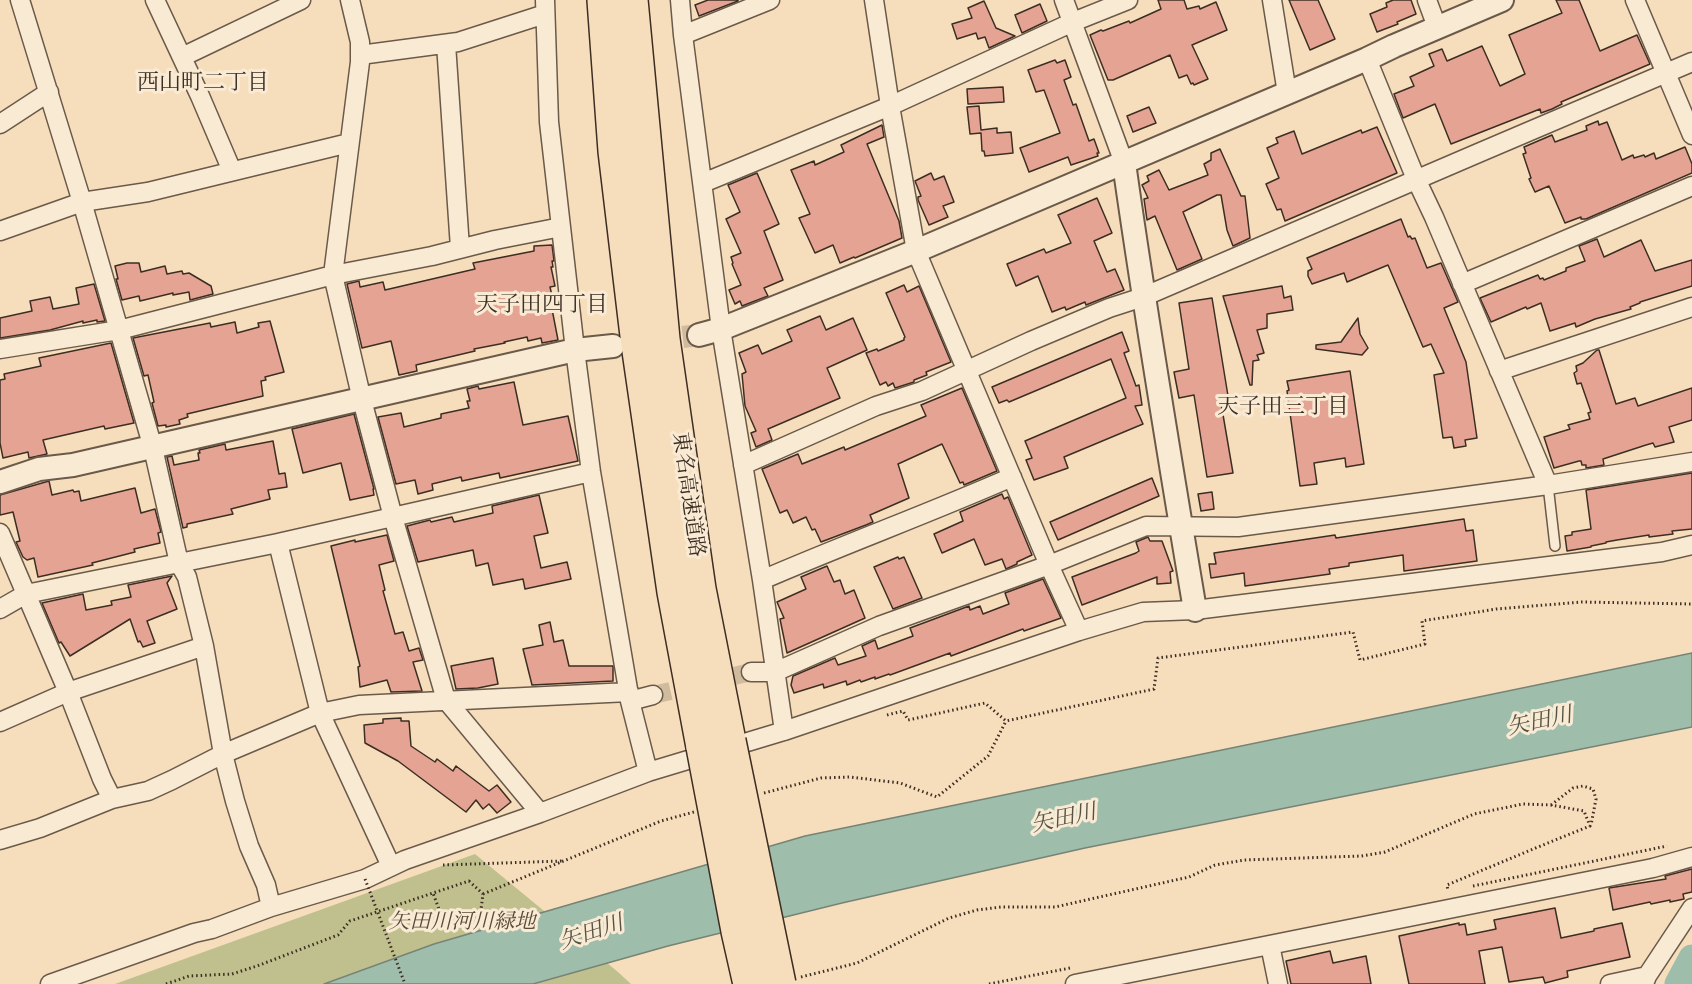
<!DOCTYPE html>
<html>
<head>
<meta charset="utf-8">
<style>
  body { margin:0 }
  canvas { display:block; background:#f6debd }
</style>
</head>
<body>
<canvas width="1692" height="984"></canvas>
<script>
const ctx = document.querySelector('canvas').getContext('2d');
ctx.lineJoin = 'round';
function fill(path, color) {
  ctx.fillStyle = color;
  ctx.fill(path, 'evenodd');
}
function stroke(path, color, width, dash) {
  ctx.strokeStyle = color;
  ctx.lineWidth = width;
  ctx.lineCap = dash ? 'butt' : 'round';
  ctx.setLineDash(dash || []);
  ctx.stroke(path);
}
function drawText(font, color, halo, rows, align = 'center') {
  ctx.font = font + ' "Sorts Mill Goudy","Noto Serif JP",serif';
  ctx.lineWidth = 6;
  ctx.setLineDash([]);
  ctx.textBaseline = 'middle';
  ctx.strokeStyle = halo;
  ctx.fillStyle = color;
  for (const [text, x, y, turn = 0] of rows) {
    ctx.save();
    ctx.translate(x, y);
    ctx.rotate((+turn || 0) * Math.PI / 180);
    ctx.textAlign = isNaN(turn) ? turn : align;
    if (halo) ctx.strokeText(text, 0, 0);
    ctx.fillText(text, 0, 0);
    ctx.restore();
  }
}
fill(new Path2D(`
  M475,854L618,972L631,984H115Z`), '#c0c08f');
const water = new Path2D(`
  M1692,653V727L1085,848L842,903L668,946L533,984H324L434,944L805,836Z`);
fill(water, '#9ebdab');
stroke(water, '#778475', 1.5);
stroke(new Path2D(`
  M1678,984L1692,958`), '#9ebdab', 27);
const building = new Path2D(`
  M708,0H738V1L699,16L695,5Z
  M1158,0H1184L1187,9L1199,6L1200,9L1216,2L1227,30L1192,45L1208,79L1194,85L1193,83L1191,84L1187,75L1179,78L1170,55L1113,80H1108L1090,35L1101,30L1103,31L1129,21L1130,23L1161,9Z
  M1289,0H1318L1335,39L1310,50Z
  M1393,0H1411L1416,14L1397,22L1398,24L1377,32L1370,14L1387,7L1386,3Z
  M1556,0H1579L1600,51L1637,35L1650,64L1561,102L1562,104L1552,109L1541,113L1540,109L1451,144L1435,104L1403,118L1394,94L1414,86L1410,77L1434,66L1429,54L1442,49L1447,61L1482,46L1500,86L1525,74L1509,35L1562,13Z
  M984,1L996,28L1015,36L989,48L985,37L978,39L976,33L957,39L952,24L972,18L968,8Z
  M1040,4L1047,21L1022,33L1015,15Z
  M1055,60L1057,63L1065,60L1071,77L1064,80L1073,105L1076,104L1089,141L1094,139L1099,153H1097L1098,156L1071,165L1068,157L1029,172L1020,148L1060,133L1044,90L1036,92L1028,70Z
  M1003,87L1004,102L968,104L967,89Z
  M979,106L981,130L997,128V133L1011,132L1013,153L985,156L984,151H982L981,133L970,134L967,107Z
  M1149,107L1156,123L1133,132L1127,116Z
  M1598,121L1599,125L1607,122L1622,160L1633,155L1634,158L1644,155L1645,157L1654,153L1656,159L1685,147L1692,164V173L1586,219H1581V217L1565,223L1549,186L1535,192L1529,179L1531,178L1523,154L1526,153L1524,147L1552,135L1555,142L1587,130L1586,126Z
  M882,125L884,137L867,144L899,221L902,238L855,258L854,257L840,263L833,245L815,253L799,218L810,214L791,170L814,161L815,165L844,152L841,145Z
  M1377,127L1397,173L1285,221L1281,209L1277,210L1266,184L1279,178L1267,148L1278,143L1276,138L1294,131L1302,154L1361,130L1362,133Z
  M1220,149L1241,196H1245L1250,238L1233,246L1227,230L1221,195H1217L1183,212L1202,259L1177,270L1155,216L1147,220L1144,199L1148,198L1142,185L1149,181L1147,176L1159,170L1169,190L1208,175L1204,164L1211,160V153Z
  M757,173L779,224L764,231L783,280L764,288L768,296L742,306L740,301L735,304L729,290L741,285L732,264L733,263L731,257L741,253L726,219L740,212L728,185Z
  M931,173L934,180L944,176L954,202L943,206L948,217L929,225L918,200V197L921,196L915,181Z
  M1097,198L1112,233L1094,241L1107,272L1115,269L1124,290L1086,305L1085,302L1066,310L1065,307L1052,312L1038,276L1016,286L1007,264L1044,249L1046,253L1071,243L1058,215Z
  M1401,219L1408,237L1410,236L1412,239L1415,238L1427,268L1441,263L1458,302L1444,308L1466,362L1477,438L1465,440L1466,446L1454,448L1452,437L1443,438L1434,375L1444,373L1431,344L1423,347L1388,265L1347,282L1344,273L1312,284L1308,276V271L1312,269L1307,258Z
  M1597,239L1604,257L1641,240L1655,271L1692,260V286L1640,302V303L1630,307L1631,309L1595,319L1576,327L1575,323L1550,331L1541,303L1527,309L1526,307L1491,322L1480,298L1538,275L1540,279L1543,278L1544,280L1566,271V268L1585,261L1579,246Z
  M552,245L554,261H552L553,267H551L555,286L550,287L555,309H552L558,340L542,343L541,338L528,341L527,337L504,342L505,343L474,349L475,351L416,365L417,371L399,375L391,341L362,348L347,284L359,281L360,287L383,282L385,290L475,269L473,263L534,251V246Z
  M127,263H139L141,272L165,266L167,274L182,271L183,274L189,273L211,286L213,294L190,300L189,292L173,295V293L140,301L139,296L122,300L116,279H118L115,266Z
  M94,284L105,321L97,322V320L83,323V321L50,330L0,338V318L32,311L30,301L50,297L53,309L79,304L76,288Z
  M904,285L907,292L919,286L951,362L926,372L927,375L914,380V382L895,388L893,383L888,386L886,382L880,385L866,353L877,349L878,351L904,340V338L905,337L886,293Z
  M1282,286L1284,298L1291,296L1293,310L1267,314V328L1257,330L1264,353L1257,355L1259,360L1253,361L1252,385H1250L1223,296Z
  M1212,298L1229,402L1221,403L1233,473L1207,477L1194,395L1179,398L1174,372L1189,369L1179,303Z
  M820,316L826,330L853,318L867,350L827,368L840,398L768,429L772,440L756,447L751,433L756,431L745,406L742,374L746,372L739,353L758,345L762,354L792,341L787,330Z
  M1358,318L1360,334L1368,348L1362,355L1316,349V345L1341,342Z
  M270,321L284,372L265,377L266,380L261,381L263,396L187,414L188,417L179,420L180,424L166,427V425L158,426L152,403L154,402L148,375L144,376L133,338L210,323L211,327L235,322L237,333L259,327L258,323Z
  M1122,332L1129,351L1124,353L1136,386L1139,385L1142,405L1135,406L1143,424L1064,457L1068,468L1034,480L1026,460L1032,458L1025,441L1126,398L1111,359L1009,402L1007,400L999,403L992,387Z
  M111,343L134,423L105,429L104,426L43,440L47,454L29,458L28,452L3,458L0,443V380L5,379L4,374L41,366L39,358Z
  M1597,350H1599L1616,404L1635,398L1638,406L1692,388V420L1669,427L1674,442L1655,447L1653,443L1646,445L1603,459L1604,465L1586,468V465H1582L1581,461H1579L1554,468L1544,437L1570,429L1568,425L1590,419L1588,413L1591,412L1581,383L1577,384L1574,373L1577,371L1576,366L1583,363Z
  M1350,371L1364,464L1346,467L1345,458L1314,463L1317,484L1300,486L1287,391L1289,390L1287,381Z
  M514,382L523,425L568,416L578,461L500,478L499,473L462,481L461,477L432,484L433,490L418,494L415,480L396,484L378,417L401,413L404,427L441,418V414L469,408L467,401H470L467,389L478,386L479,389Z
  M962,388L997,471L964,485L963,482L960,483L942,444L898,464L909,498L870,515L873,522L866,525L821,542L815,529L812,530L806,517L793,523L787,510L780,513L762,469L798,454L802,464L844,447L845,450L926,416L921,405Z
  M354,414L374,489H373L374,495L350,500L341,463L303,473L292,429Z
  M273,441L279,474L285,473L287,487L268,490L270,499L231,509L233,514L187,524V527L183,528L167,457L172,456L174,465L199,460L198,453H200L199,450L225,444L226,450Z
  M1692,473V529L1672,531L1673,534L1649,537V535L1617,540L1606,542V543L1591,546V547L1567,551L1565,536L1572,535V532L1591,529L1586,490Z
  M1152,478L1159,496L1058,540L1050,522Z
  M49,481L52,495L73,490L74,492L79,491L81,501L135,488L141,513L155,509L161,532L158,533L160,543L134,549L135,552L92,563L93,565L38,577L34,558L27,560L23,557L16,542L20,541L13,512L0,515V495Z
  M1212,492L1214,509L1201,511L1198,494Z
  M1002,494L1004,499L1008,497L1032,555L1017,562V564L1006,569L1002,559L985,565L974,539L942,553L934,534L963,521L960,512Z
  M539,495L548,533L534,536L541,568L567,562L571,579L525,589L523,579L493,585L488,563L476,566L473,550L418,562L407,526L430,520L431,522L452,517L454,522L493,513L492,506Z
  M1464,519L1466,531L1473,530L1477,561L1404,571L1403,555L1349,563V566L1329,569L1330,574L1245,586L1244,573L1211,578L1209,564H1216L1214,553L1335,535L1336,538Z
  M387,535L394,561L379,565L385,590L383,591L395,634L403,632L409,651L419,648L423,660L413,662L422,691L391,692L387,680L360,687L358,667L360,666L331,546L355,540V542Z
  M1148,537L1150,541H1162L1173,571L1170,572L1171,583L1157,584V577L1082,605L1072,577L1136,553L1139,551L1136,542Z
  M898,557L899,559L904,557L922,598L893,609L874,567Z
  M827,566L834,582L840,580L845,594L854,590L865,618L787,653L780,619L784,618L777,602L806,589L801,577Z
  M172,576L167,583L177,609L147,621L155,643L143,647L140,641L138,642L130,619L70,656L61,642L59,643L42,603L83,594L86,610L112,605L111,601L131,597L128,585Z
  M1043,579L1061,618L1024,631L1023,629L951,656L950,653L890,675L889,674L875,679V677L861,682L860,680L847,685L846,681L824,688L823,684L794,693L791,685L793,676L835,658L838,665L866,656L862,646L875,640L878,649L913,636L910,628L969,606L970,610L980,606L983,614L1009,604L1005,593Z
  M550,622L554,642L563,640L569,666H613V681L532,685L523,649L543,645L539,625Z
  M493,658L498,684L478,688L456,689L451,666Z
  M401,718V721H409L411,746L435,762L437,759L453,771L456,766L489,791L497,785L511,802L497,813L489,804L483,809L476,800L466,812L398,761L365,743L364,725L383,723V719Z
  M1692,869V892L1683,894L1684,899L1670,902V900L1651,904L1650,902L1613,910L1609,888L1666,879L1665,876Z
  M1555,908L1561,938L1594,931V929L1622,923L1630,957L1567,971L1568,977L1545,983L1543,977L1509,982L1502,947L1479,951L1485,984H1409L1399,936L1459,923V925L1465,924L1467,935L1496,929L1494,920Z
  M1330,951L1333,963L1366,956L1371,984H1291L1286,961Z`);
fill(building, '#e5a493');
stroke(building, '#3d2e23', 1.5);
stroke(new Path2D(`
  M653,695L751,672`), '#d1bb9e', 18, [18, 9]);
stroke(new Path2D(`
  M650,341L699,335`), '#d1bb9e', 22, [22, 11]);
const service = new Path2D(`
  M1548,485L1555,546`);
const minor = new Path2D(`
  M20,0L82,202L153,448L179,563L187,577L204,646L223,754L235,801L249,846L266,885L271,907
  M155,0L200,96L232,171
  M350,0L360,42V62L333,275L362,400L393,517L446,700L540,813
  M545,0L549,122L575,350L591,472L630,701L648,772
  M680,0L683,35L721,329L762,580L784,731
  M874,0L890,106L916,251L1049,565L1079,631
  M1064,0L1124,163
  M1272,0L1287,93
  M1427,0L1437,27
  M1635,0L1692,135
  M683,35L770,0
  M446,44L460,248
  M360,55L458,42L545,14
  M182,57L301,0
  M1367,59L1416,179L1434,217L1548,485
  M0,124L49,92
  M703,183L890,106L1073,22L1128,0
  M0,231L82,202L148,192L349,143
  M1462,284L1692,186
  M0,349L119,330L333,275L432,256L495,240L561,227
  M1499,371L1692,307
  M743,465L876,406L922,391L1031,341L1109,308L1143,297C1325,218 1509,140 1692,62
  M0,533L68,692L102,779L112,799
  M278,543L320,713L391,866
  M762,580C845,544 930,513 1012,477
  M0,609L26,594L278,543L591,472
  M751,672H775L879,626L1049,565L1146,526L1238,527L1548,485L1692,462
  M630,701L653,695
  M0,722L68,692L204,646
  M0,840L40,828L112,799L148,791L172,780L223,754L320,713L359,705L629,692
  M1270,945L1278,984
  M50,984L194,933L212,929L271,907L365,879L405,860L540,813L648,772L784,731L1079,631L1143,612L1195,610L1662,552L1692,545
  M1075,984L1653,868L1692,857
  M1610,984L1647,976
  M1644,984L1647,976L1692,908`);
const tertiary = new Path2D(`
  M1124,163C1145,312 1170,461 1195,610
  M699,335L721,329L916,251L1367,59L1394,46L1502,0
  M0,482L39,469L73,465L575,350L613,346`);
const motorway = new Path2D(`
  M604,0L615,151L638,344L674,592L703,747
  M631,0L663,339L699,589L729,741`);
stroke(service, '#6b5a4a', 12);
stroke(minor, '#6b5a4a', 21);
stroke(tertiary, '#6b5a4a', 26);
stroke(motorway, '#3d2e23', 36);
stroke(new Path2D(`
  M887,715L903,711L908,720L985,703L1006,721L1154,689L1158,658L1353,632L1360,660L1425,644L1422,621L1496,609L1582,602L1692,604
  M764,793L821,778L850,777L900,783L937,797L988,756L1006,721
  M1551,805L1573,788L1583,786L1593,789L1596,799L1591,825
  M443,865L562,861
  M469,881L483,894L480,917L446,928L433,893Z
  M1473,886L1667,846
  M483,894L661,821L694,812
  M801,977L857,963L949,918L977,910L1001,907H1055L1189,877L1215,865L1244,860L1361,856L1385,852L1474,814L1523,804L1551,805L1584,811L1590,826C1542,845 1495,865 1447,885L1448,891
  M166,984L189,976L232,974L257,966L338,935L350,921L433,893
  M989,984L1070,968`), '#3d2e23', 3, [1.5, 3]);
stroke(service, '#f9ead4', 9);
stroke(minor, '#f9ead4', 18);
stroke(tertiary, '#f9ead4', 22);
stroke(motorway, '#f6debd', 33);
const motorwayBridge = new Path2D(`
  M729,741L779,984
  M703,747L738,931L750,984`);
stroke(motorwayBridge, '#3d2e23', 36, []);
stroke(new Path2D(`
  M365,879L405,984`), '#3d2e23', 3, [1.5, 3]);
stroke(motorwayBridge, '#f6debd', 33);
drawText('21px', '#3d2e23', '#f9ead4', [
  ["東名高速道路",686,495,82]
]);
drawText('italic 21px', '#574b39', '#f9ead4', [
  ["矢田川河川緑地",462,924]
]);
drawText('22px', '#3d2e23', '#f9ead4', [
  ["西山町二丁目",203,85],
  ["天子田四丁目",542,307],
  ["天子田三丁目",1283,409]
]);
drawText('italic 22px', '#555245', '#f9ead4', [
  ["矢田川",1540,724,-12],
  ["矢田川",1064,821,-12],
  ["矢田川",592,935,-18]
]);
</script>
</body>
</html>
